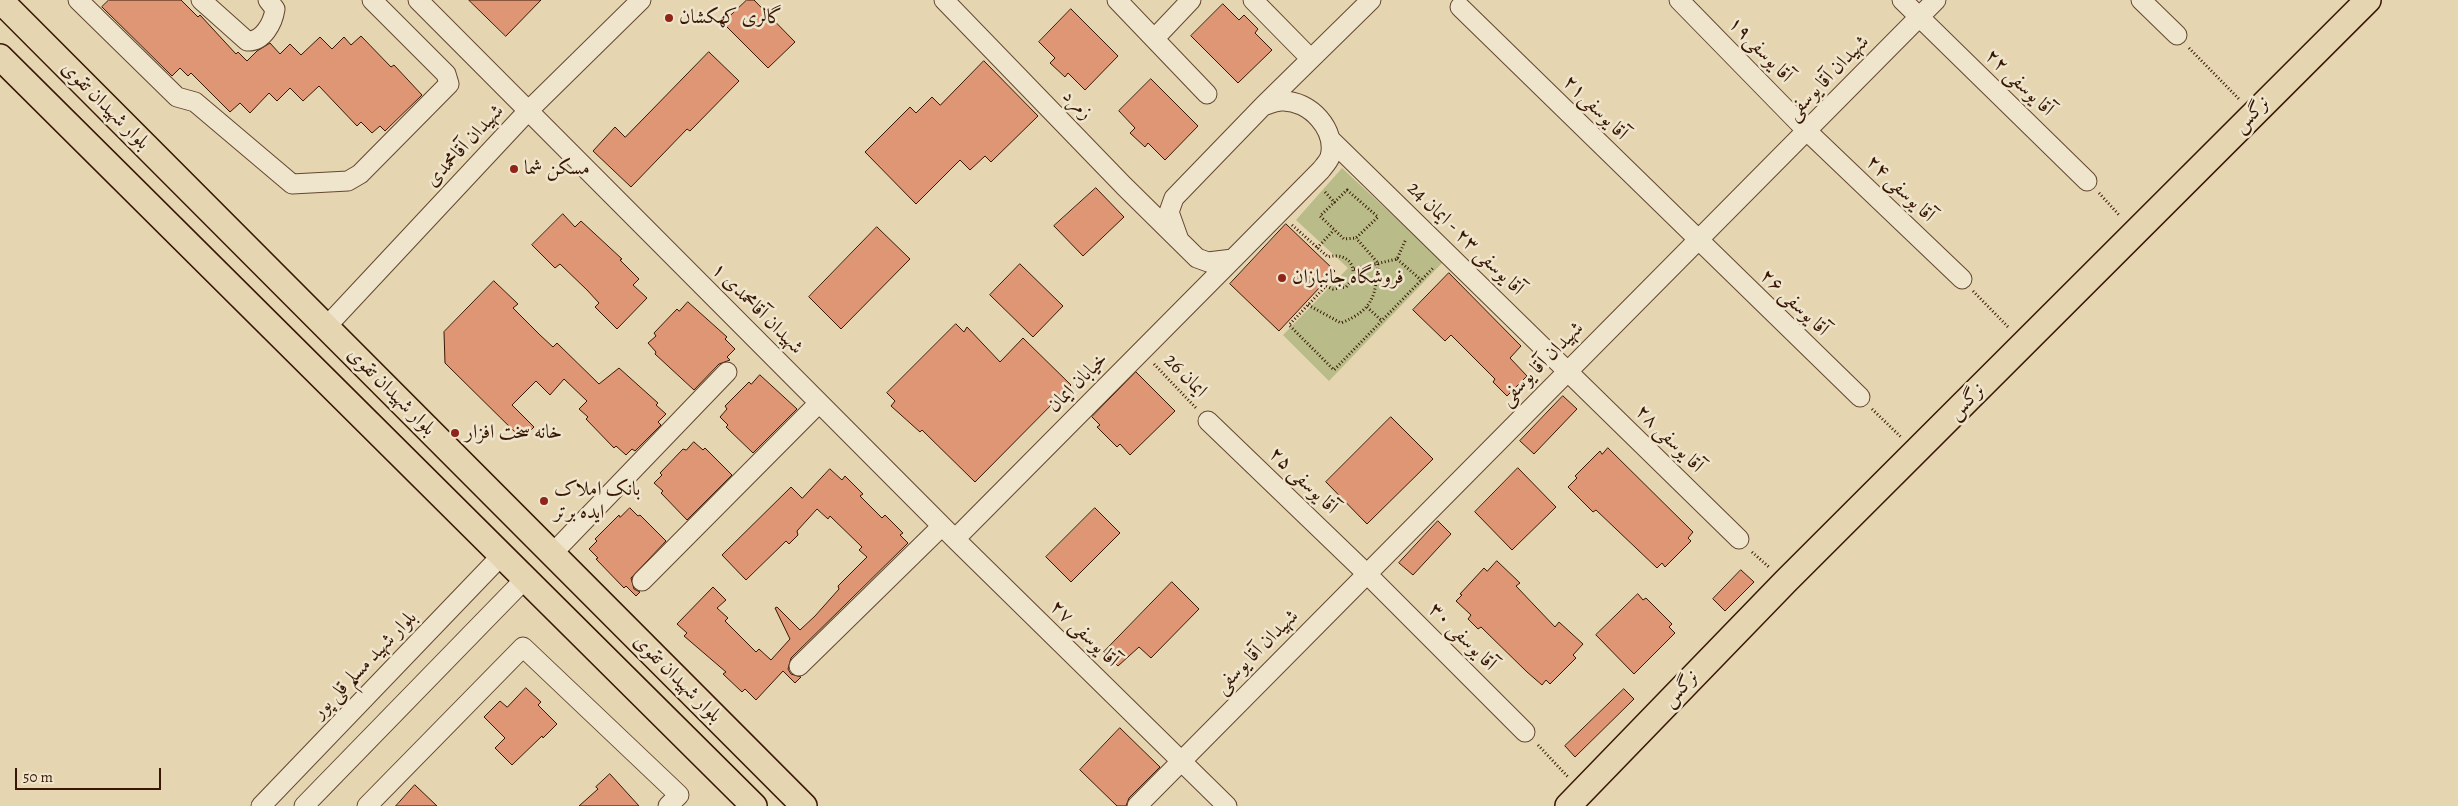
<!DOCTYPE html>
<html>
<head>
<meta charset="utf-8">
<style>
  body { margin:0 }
  #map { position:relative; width:2458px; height:806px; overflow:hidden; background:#e6d5b1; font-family:Alegreya,serif }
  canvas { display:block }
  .scale { position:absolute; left:15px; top:768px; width:146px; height:22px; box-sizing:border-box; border:2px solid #381805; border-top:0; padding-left:6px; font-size:15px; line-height:18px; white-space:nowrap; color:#381805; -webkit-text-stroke:4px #efe4cc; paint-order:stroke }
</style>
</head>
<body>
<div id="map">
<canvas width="2458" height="806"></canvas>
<div class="scale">50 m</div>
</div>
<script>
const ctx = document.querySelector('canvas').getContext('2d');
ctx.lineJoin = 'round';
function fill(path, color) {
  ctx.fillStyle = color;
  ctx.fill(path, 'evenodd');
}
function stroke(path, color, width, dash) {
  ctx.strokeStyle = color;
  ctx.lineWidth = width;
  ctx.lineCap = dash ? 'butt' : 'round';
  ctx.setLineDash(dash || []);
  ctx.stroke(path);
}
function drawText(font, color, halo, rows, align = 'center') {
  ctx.font = font + ' Alegreya,Amiri,serif';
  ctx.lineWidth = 5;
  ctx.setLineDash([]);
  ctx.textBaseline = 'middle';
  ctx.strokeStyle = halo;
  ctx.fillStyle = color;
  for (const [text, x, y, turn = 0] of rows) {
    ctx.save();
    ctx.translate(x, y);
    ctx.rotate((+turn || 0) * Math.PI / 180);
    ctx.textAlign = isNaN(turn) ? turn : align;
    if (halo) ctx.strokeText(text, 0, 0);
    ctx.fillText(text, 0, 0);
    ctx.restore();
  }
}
fill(new Path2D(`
  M1342,168L1443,262L1329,381L1283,335L1348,268L1296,220Z`), '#b9bc89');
const building = new Path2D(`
  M109,0H181L198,17L200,15L236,54L238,52L247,61L257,51L270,43L280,54L290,44L301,55L320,37L332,49L344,37L351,45L361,36L391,67L394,65L422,95L385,131L380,126L372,133L361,122L357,126L319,86L303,101L290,88L277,101L269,93L250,113L240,103L230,112L191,73L188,76L180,68L172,76L102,7Z
  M469,0H541L506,36Z
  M747,0H754L795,42L768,68L723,23Z
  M1223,4L1239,20L1244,15L1258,29L1255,33L1272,50L1238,83L1191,36Z
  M1071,9L1118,56L1085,90L1068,73L1065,77L1050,63L1055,58L1039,42Z
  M709,52L739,81L690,131L687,129L631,187L593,151L615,127L625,137Z
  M984,61L1038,116L991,162L985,156L970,170L960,160L916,204L865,152L910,107L916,113L932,97L940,105Z
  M1151,79L1198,126L1165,160L1148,143L1145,147L1130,133L1135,128L1119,111Z
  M1096,188L1124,217L1083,256L1054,226Z
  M563,214L575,227L581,221L622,259L620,260L639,279L633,285L647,298L617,329L595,307L599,303L587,290L560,264L555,268L532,245Z
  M1286,224L1335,271L1279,331L1230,284Z
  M877,227L910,259L841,329L809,297Z
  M1020,264L1063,306L1033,337L990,295Z
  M1449,273L1521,346L1510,358L1527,376L1507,396L1493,382L1495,379L1451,335L1445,341L1413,310Z
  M494,281L518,304L513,308L540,335L553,347L557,343L599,384L619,368L658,403L656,405L666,414L658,422L661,425L635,451L632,449L626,455L616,446L614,448L586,419L588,417L579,409L587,401L564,379L550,395L536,381L512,405L534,427L522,439L445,363L444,332Z
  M688,302L727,337L725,339L735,349L727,357L730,360L719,364L694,390L655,354L656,352L648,343L656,336L654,333L677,309L679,311Z
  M956,324L964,332L967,327L1000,362L1023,338L1071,385L975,482L922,430L920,432L891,406L895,401L887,393Z
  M1136,372L1175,411L1130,455L1120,444L1117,447L1097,427L1100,425L1092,417Z
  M760,375L797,409L753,453L726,427L728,425L720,417L727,409L725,406L749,382L751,384Z
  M1563,396L1577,409L1534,454L1520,441Z
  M1391,417L1433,459L1367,524L1326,482Z
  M694,442L703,450L705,448L732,475L687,520L661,493L663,491L654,483L662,475L660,473L683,449L686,450Z
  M1608,448L1693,532L1688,538L1691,541L1665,567L1662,563L1657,568L1596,510L1593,512L1568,487L1577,478L1575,476L1600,451L1602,454Z
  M1518,468L1556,507L1512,550L1475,512Z
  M830,469L842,480L845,476L863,494L860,496L882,518L885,515L903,533L900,535L908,543L791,658L788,669L791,674L801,677L795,683L783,671L756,700L745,689L742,692L723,674L726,672L684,636L687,633L677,624L713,587L726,600L717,608L728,618L725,621L756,652L759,649L771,660L790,639L775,608L777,607L800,630L815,616L839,589L838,586L867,557L859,550L862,547L830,516L828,519L817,509L797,531L798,535L789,544L786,541L746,580L722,555L791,487L802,498Z
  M630,508L638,516L640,515L666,541L631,578L634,589L640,592L636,596L626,586L624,588L596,559L598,558L589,549L597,541L595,539L619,515L620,517Z
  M1095,508L1120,533L1071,582L1046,557Z
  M1438,521L1451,534L1413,575L1399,563Z
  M1497,561L1520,583L1516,586L1555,627L1559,622L1583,644L1573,655L1576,658L1550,684L1546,680L1542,685L1527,672L1481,627L1478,629L1468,619L1471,615L1456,601L1462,595L1460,594L1484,568L1487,571Z
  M1741,570L1754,582L1725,611L1713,599Z
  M1172,582L1199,609L1151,658L1139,647L1118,666L1104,652Z
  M1638,594L1643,600L1646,598L1672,624L1669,627L1675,633L1634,674L1596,635Z
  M526,688L541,702L538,705L557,724L543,738L542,736L512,765L495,748L505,738L484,717L500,701L507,707Z
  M1624,689L1634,699L1575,757L1565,746Z
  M1120,728L1160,767L1129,798L1126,806H1117L1080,770Z
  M610,774L639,806H579L598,789L596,787Z
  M415,785L437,806H396Z`);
fill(building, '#df9674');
stroke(building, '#381805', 1);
const minor = new Path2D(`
  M78,0L177,97L195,102L292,184L348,181L360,174L449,84L446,74L372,0
  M201,0L247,41C263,42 273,23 275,9L268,0
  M418,0L955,539L1227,806
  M944,0L1124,186L1197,258L1208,262L1233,259L1321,170C1324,166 1328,162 1330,157C1337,130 1310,100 1282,101C1276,101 1269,104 1263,106L1174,198L1169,212L1179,240
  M1117,0L1207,94
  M1253,0L1311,59
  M1679,0L1808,132L1962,279
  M1902,0L2087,181
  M2141,0L2177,35
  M1460,7L1860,397
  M1155,38L1191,0
  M1263,106L1371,0
  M1331,140L1739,539
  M326,327L527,112L641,0
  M1208,421L1367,574L1525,732
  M955,539L1233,259
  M552,554L727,372
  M642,581L819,403
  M799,666L942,526
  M261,806L501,556
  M304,806L525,579
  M367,806L523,647L679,795L668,806
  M1137,806L1936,0`);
const major = new Path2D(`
  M0,0L804,806
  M0,57L754,806
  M1568,806L1786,581L2368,0`);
stroke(minor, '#644730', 21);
stroke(major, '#381805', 28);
stroke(new Path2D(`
  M2189,48L2239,99
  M1347,190L1378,217L1356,238L1344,239L1320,216Z
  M1325,192L1335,203
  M2099,193L2120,216
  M1292,225L1328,257C1349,251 1362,271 1346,287L1333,289L1326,286L1289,325L1334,370L1434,267
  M1317,248L1334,230
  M1397,259L1421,280
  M1354,269L1397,259L1406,239
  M1973,291L2009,328
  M1308,305L1341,323C1373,310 1376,296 1378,263L1356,238
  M1367,307L1382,321
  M1154,364L1196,408
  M1872,409L1902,438
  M1752,552L1770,568
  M1538,745L1568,777`), '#381805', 3, [1, 2.5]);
stroke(minor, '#efe4cc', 19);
stroke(major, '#e6d5b1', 25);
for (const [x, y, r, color] of [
  [669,18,5,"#8f2418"],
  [514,169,5,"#8f2418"],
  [1282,278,5,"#8f2418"],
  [455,433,5,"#8f2418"],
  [544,501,5,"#8f2418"]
]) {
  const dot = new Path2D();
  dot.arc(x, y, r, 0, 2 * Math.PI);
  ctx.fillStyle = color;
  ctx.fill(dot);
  stroke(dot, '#efe4cc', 2);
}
drawText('20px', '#381805', '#efe4cc', [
  ["گالری کهکشان",679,18],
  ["مسکن شما",524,169],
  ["فروشگاه جانبازان",1292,278],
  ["خانه سخت افزار",465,433],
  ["بانک املاک",554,490],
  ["ایده برتر",554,513]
], 'left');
drawText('20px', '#381805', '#efe4cc', [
  ["آقا یوسفی۱۹",1760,50,46],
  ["شهیدان آقا یوسفی",1828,78,-46],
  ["آقا یوسفی ۲۲",2019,83,44],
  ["زمرد",1077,105,46],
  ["بلوار شهیدان تقوی",105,106,45],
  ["آقا یوسفی۲۱",1595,108,45],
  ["نرگس",2252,115,-45],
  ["شهیدان آقامحمدی",465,146,-47],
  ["آقا یوسفی ۲۴",1900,189,44],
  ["آقا یوسفی ۲۳ - ایمان 24",1465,239,44],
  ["آقا یوسفی ۲۶",1794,303,44],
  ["شهیدان آقامحمدی ۱",757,309,45],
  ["شهیدان آقا یوسفی",1542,364,-45],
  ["ایمان 26",1185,376,46],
  ["خیابان ایمان",1078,383,-45],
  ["بلوار شهیدان تقوی",391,392,45],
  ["نرگس",1967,402,-45],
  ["آقا یوسفی ۲۸",1669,439,45],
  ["آقا یوسفی ۲۵",1303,481,44],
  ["آقا یوسفی ۲۷",1084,634,44],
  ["آقا یوسفی ۳۰",1462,637,45],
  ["شهیدان آقا یوسفی",1257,652,-45],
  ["بلوار شهید مسلم قلی پور",365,665,-46],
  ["بلوار شهیدان تقوی",677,679,45],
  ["نرگس",1681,689,-46]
]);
</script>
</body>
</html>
